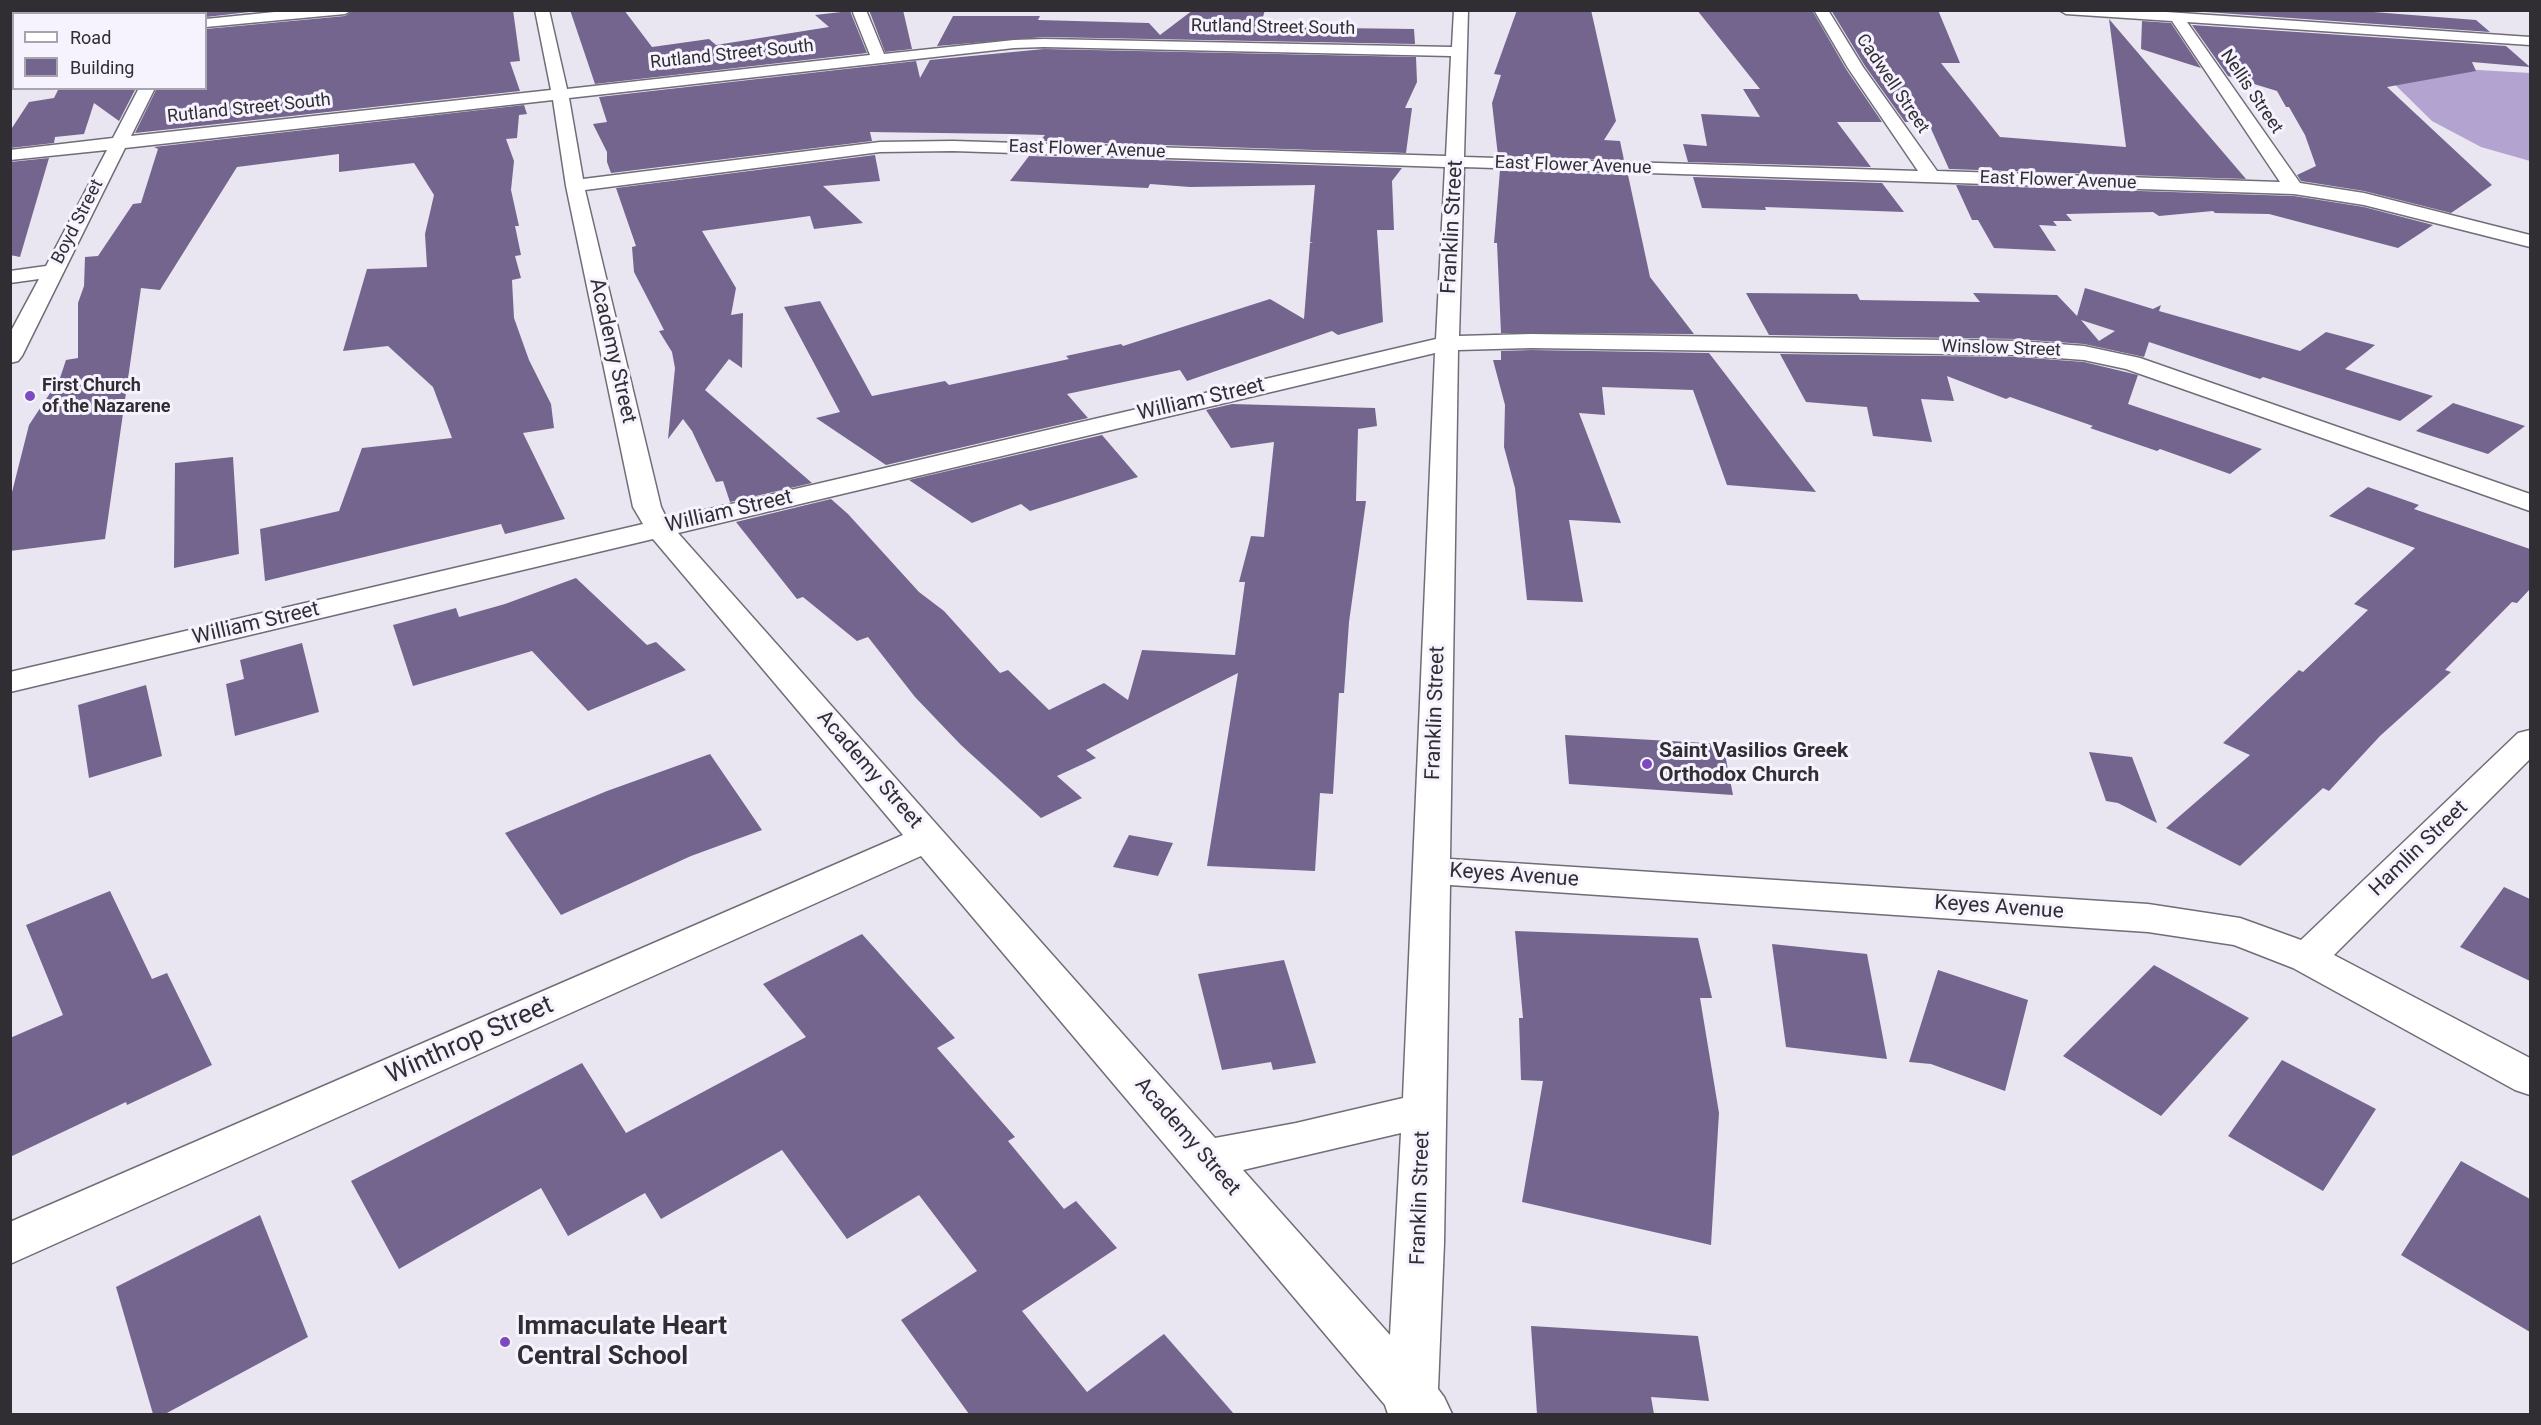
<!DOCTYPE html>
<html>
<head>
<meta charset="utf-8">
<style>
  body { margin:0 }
  #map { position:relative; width:2541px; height:1425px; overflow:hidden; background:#e9e5f1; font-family:Roboto,sans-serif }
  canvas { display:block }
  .frame { position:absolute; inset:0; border:12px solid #302e33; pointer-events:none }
  .legend { position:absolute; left:12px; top:12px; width:195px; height:78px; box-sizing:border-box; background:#f6f2fe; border:2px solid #a7a4ad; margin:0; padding:8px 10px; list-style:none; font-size:18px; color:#302e33 }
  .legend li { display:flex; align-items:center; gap:12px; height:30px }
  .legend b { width:30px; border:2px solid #a7a4ad }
</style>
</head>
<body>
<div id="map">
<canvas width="2541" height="1425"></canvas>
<div class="frame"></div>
<ul class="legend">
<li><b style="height:8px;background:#fff"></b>Road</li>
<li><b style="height:16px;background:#74658f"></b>Building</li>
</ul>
</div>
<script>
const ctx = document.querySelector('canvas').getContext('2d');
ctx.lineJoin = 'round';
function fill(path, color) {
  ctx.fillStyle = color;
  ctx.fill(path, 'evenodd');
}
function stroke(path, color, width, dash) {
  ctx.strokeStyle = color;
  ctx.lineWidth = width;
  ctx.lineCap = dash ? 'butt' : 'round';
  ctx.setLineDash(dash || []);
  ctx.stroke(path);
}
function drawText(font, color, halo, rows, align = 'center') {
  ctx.font = font + ' Roboto,sans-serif';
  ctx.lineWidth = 6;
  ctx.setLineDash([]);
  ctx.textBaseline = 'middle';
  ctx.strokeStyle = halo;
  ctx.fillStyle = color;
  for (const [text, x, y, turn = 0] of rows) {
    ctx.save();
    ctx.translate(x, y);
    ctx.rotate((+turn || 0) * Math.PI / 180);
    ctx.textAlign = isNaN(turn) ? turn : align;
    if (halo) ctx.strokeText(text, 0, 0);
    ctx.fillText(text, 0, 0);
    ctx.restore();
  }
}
fill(new Path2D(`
  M2374,64L2530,73V161L2481,147L2432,121Z`), '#b3a3d1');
fill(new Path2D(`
  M206,10H267L206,17Z
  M354,10H513L520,61L510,62L520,91L135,133L157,88H206V29L345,16Z
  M570,10H624L652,47L709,39L716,45L829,27L815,15L850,11L867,53L595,84Z
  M869,10H903L912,49L885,52Z
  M1193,10H1265L1260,27L1414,29L1415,44L1044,37L937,46L953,16H1040L1038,20L1149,23L1160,35Z
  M1517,10H1591L1616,121L1604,140L1620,141L1624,160L1498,156L1492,103L1501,75L1494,74Z
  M1697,10H1812L1846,69L1882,122H1837L1871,167L1688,162L1683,144L1707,146L1701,114L1760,117L1743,89H1760Z
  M1831,10H1938L1960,63H1941L2000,137L2126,147L2109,19L2246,179L1949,169L1928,122H1905L1865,66Z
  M2177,10H2348L2476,20L2490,32Z
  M2142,21L2171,23L2201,68L2141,49Z
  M2192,25L2506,46L2530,67L2472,62L2476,71L2387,87L2492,185L2451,213L2364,191L2301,181L2297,175L2316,166L2305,135L2289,107H2286L2277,91L2228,76Z
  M1044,49L1416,57L1417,82L1405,108H1412L1406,153L1040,141L1045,135L1010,134L870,132L872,141L611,173L607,162V152L593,124L607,122L599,97L916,61L920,78L930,60Z
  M59,88H136L119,121L94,103L84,134L55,137L54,143L10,148V131L29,102L54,98Z
  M524,105L527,114L519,115L517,138L506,139L514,161L511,190L519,226H515L521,255L515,256L521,278L512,280L514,318L529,360L551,404L554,428L523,433L565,519L505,534L501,524L265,581L260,529L339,511L362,448L452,438L433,387L388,346L343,351L367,269L427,267L425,234L434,195L414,163L339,172V154L237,167L160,290L141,288L105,539L10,551V500L29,425L60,378L66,360L78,358V303L84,286L85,257L98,256L133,204L141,203L158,149L154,147Z
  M875,155L880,181L823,186L863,223L814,229L810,216L702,231L736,288L731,315L743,313L742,368L729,359L705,390L812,483L730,502L723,481L716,482L692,431L683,419L668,439L675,368L672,352L659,331L664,330L634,272L632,247L636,246L616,188Z
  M1029,156L1402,168L1392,181L1394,230H1377L1383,322L1338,335L1332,331L1187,381L1180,370L1067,394L1088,418L886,465L816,418L840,412L784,307L820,301L872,396L945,381L949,385L1069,359L1066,356L1121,344L1123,346L1270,299L1304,319L1310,243L1313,242H1310L1315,185L1190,187L1150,184L1148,188L1010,181Z
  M49,158L20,257L10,255V162Z
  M1500,170L1628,175L1650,277L1694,334L1501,333L1497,243H1494Z
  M1693,177L1882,183L1904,212L1765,207L1766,210L1702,208Z
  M1956,185L2294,196L2364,207L2433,225L2398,248L2269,214L2215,213L2213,211L2159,216L2153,212L2066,214L2072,221H2053L2057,226L2039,225L2056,251L1994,248L1978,220H1972Z
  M2085,288L2153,309L2161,305L2159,311L2300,351L2326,332L2375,345L2345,369L2433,396L2400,421L2263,377L2260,379L2149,342L2144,357L2084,344L2017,339L1769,335L1746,293L1857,294L1860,300L1980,302L1973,293L2057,295L2077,316ZM2081,320L2115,331L2099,341Z
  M1531,350L1709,353L1816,492L1727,485L1693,390L1602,387L1605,415L1579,413L1621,523L1569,520L1583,602L1527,600L1515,488L1504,447L1505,405L1493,360H1501V351Z
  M1780,354L2017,357L2084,362L2138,375L2128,404L2262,449L2230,474L2160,449L2157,451L2090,428L2093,426L2010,397L2006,399L1947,376L1954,401L1921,399L1932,442L1873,436L1867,407L1806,402Z
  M2453,403L2525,426L2488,454L2416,431Z
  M1232,404L1375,408L1377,426L1358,429L1356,501H1366L1349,622L1344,693H1339L1333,794L1320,793L1315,871L1207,866L1238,673L1086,750L1096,758L1057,776L1082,798L1041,818L961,745L915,697L868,637L857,641L803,597L797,599L736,522L831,499L848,514L919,592L944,611L1000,673L1008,670L1049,710L1104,683L1128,700L1142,650L1235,655L1245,582H1239L1251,536L1264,537L1274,442L1231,448L1206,410Z
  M1102,435L1138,477L1030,511L1021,504L972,523L909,480Z
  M233,457L239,554L174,568L175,463Z
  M2368,487L2419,505L2414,509L2530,549V589L2517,603L2512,602L2445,670L2451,672L2380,736L2329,791L2323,788L2240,866L2166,828L2250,755L2223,743L2299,670L2303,672L2368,610L2354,604L2415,548L2329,516Z
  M576,578L647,645L656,642L686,670L588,711L532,651L413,686L393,625L456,608L459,617L505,604Z
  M302,643L319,712L235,736L226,684L244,679L240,660Z
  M146,685L162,756L89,778L78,705Z
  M1565,735L1723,744L1733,795L1569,784Z
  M2089,752L2132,757L2157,823L2118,803L2106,801Z
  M710,754L762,830L691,856L561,915L505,833L607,791Z
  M1129,835L1173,843L1158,876L1113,867Z
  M2504,887L2530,899V981L2460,947Z
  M110,891L152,979L167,973L212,1065L127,1105L126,1102L10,1157V1038L63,1015L26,925Z
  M1515,931L1698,938L1712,998H1700L1719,1113L1711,1245L1522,1202L1543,1081L1521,1080L1519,1018H1523Z
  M862,934L955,1038L937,1048L1015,1137L1008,1141L1064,1209L1076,1201L1117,1248L1022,1311L1087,1392L1164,1334L1234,1414H969L901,1320L977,1271L919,1195L847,1239L782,1150L661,1219L645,1193L568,1236L541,1188L399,1269L351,1181L582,1063L626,1133L806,1037L763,984Z
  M1772,944L1867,954L1887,1059L1786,1047Z
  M1284,960L1316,1063L1273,1070L1271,1062L1222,1070L1198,974Z
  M2154,965L2249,1018L2161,1116L2063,1056Z
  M1938,970L2028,1000L2005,1091L1931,1064L1909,1062Z
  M2282,1060L2376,1109L2323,1191L2228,1136Z
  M2461,1161L2530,1199V1332L2401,1255Z
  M260,1215L308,1337L165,1414H153L116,1287Z
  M1531,1326L1698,1336L1709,1401L1651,1397L1654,1414H1537Z`), '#74658f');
const minor = new Path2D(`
  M294,10H352L345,14L206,27V19Z
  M535,10H549L567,89L870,55L852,10H866L884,54L1014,40L1044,39L1452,47L1454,10H1468L1464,157L1918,171L1848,68L1814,10H1828L1863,67L1937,171L2280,182L2172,21L2066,14L2059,10H2137L2530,37V45L2187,22L2300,183L2364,193L2530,235V247L2364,205L2294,194L1464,167L1459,336L1531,334L2017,341L2084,346L2140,358L2530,494V511L2126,369L2084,360L2017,355L1531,348L1458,350L1450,859L2148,904L2240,918L2301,940L2518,733L2530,730V759L2334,955L2530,1058V1095L2515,1090L2293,968L2234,945L2148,932L1450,885L1444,1243L1438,1389L1444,1397L1452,1414H1388L1385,1405L921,856L10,1264V1222L903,835L653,539L10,692V672L643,524L633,507L566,186L553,100L125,148L22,356L18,361L10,363V333L39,279L10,283V271L46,266L107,150L10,160V150L113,138L139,88H155L131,136L551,90ZM1044,47L1451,56L1446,156L953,141L880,142L583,179L569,98L1014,48ZM953,151L1445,167L1436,339L667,519L661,507L585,190L880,152ZM1435,353L1403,1098L1296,1123L1215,1138L678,533ZM1401,1133L1390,1335L1243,1170Z
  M10,37H14V45H10Z`);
stroke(minor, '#706d77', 3);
fill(minor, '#fff');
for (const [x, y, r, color] of [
  [30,396,6,"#7e49c0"],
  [1647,764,6,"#7e49c0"],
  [505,1342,6,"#7e49c0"]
]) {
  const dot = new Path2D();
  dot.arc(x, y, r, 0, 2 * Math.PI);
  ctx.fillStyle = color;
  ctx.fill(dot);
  stroke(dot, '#f6f2fe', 2);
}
drawText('18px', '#302e33', '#f6f2fe', [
  ["Rutland Street South",1273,28,1],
  ["Rutland Street South",732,55,-6],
  ["Cadwell Street",1892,84,56],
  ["Nellis Street",2251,92,56],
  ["Rutland Street South",249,109,-6],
  ["East Flower Avenue",1087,150,2],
  ["East Flower Avenue",1573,166,2],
  ["East Flower Avenue",2058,181,2],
  ["Boyd Street",78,222,-63],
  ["Winslow Street",2001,349,2]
]);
drawText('bold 18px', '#302e33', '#f6f2fe', [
  ["First Church",42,386],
  ["of the Nazarene",42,407]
], 'left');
drawText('21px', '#302e33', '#f6f2fe', [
  ["Franklin Street",1453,227,-87],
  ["Academy Street",612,351,77],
  ["William Street",1201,400,-13],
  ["William Street",729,512,-13],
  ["William Street",256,624,-13],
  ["Franklin Street",1436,713,-88],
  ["Academy Street",869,770,49],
  ["Hamlin Street",2419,849,-44],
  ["Keyes Avenue",1514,876,4],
  ["Keyes Avenue",1999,908,4],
  ["Academy Street",1187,1137,49],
  ["Franklin Street",1421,1198,-88]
]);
drawText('bold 21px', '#302e33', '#f6f2fe', [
  ["Saint Vasilios Greek",1659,752],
  ["Orthodox Church",1659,776]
], 'left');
drawText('26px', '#302e33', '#f6f2fe', [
  ["Winthrop Street",470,1041,-24]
]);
drawText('bold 26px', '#302e33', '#f6f2fe', [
  ["Immaculate Heart",517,1327],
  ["Central School",517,1357]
], 'left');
</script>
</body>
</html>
